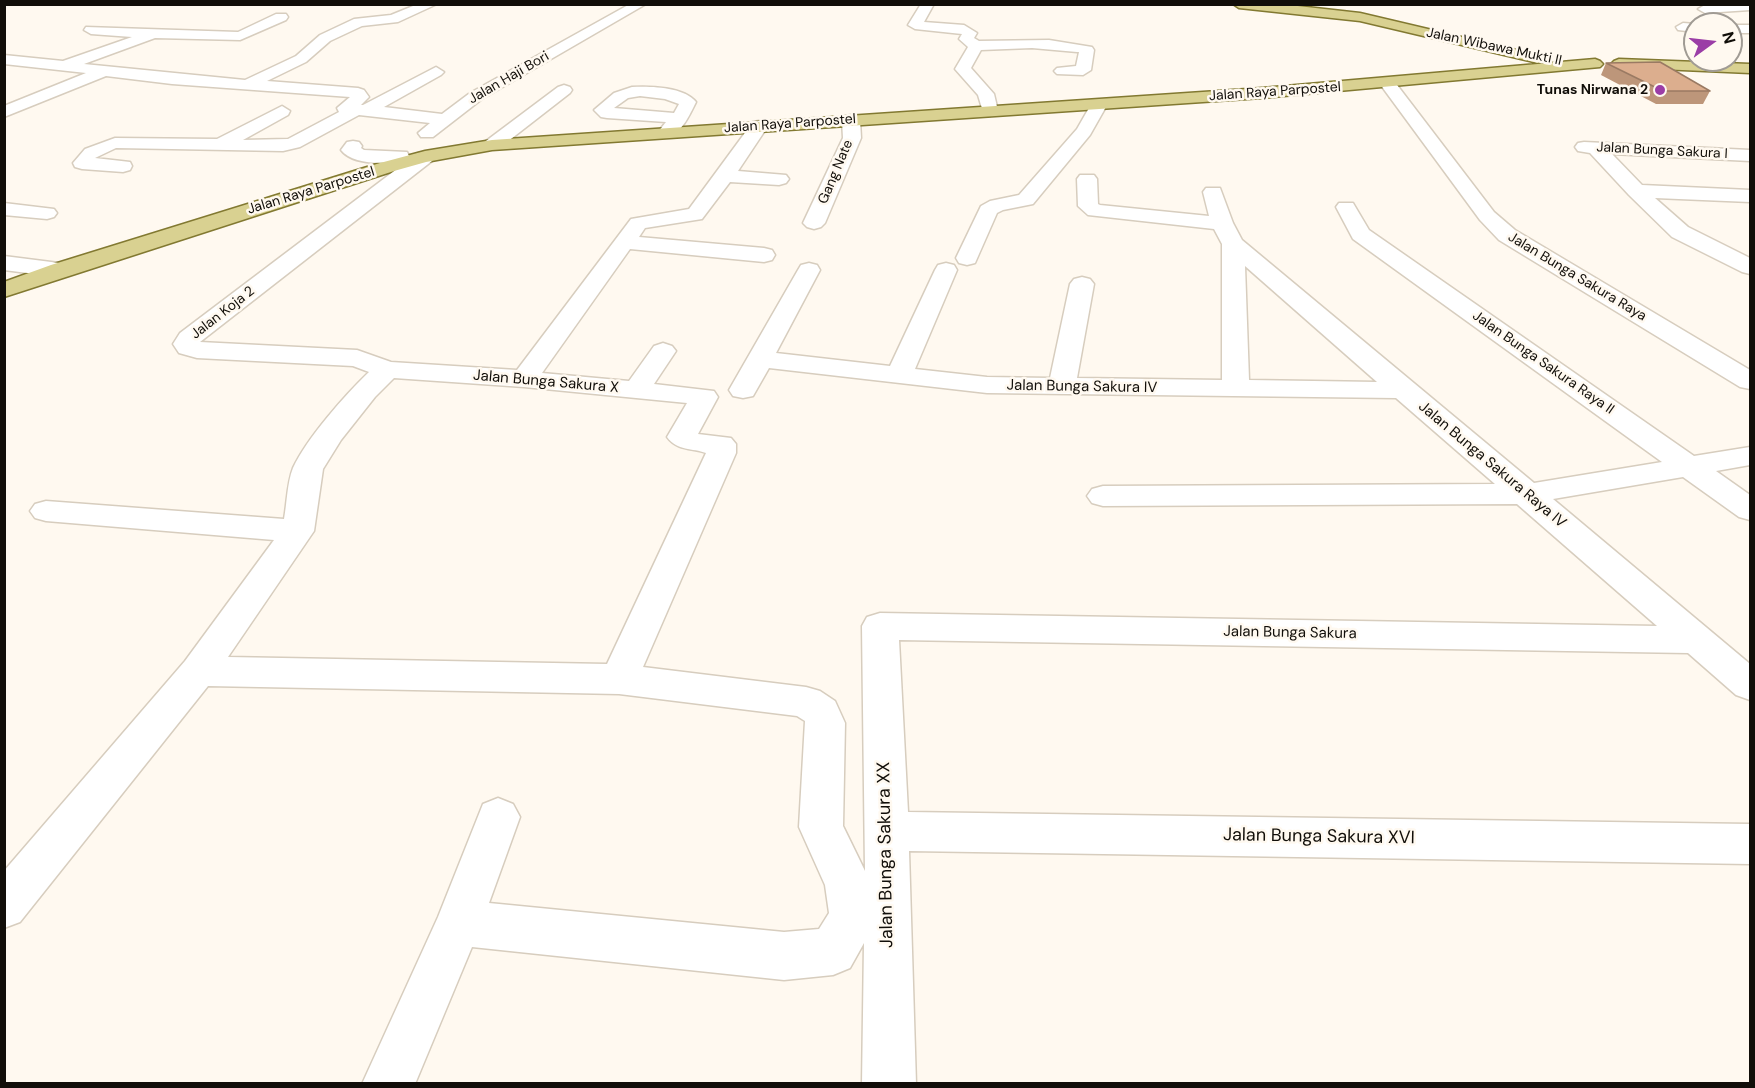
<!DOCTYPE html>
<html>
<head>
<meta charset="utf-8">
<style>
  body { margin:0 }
  #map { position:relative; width:1755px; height:1088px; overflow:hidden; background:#fff9f0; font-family:"DM Sans",sans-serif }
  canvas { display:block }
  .frame { position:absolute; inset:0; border:6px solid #110e09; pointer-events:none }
  .north { position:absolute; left:1683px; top:12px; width:60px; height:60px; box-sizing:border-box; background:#fff9f0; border:2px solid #a09b94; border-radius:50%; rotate:75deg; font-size:16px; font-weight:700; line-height:24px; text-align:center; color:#110e09 }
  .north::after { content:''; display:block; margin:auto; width:21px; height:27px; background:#9b3da6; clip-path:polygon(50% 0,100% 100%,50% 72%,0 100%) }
</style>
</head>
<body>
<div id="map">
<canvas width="1755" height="1088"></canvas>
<div class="frame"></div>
<div class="north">N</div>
</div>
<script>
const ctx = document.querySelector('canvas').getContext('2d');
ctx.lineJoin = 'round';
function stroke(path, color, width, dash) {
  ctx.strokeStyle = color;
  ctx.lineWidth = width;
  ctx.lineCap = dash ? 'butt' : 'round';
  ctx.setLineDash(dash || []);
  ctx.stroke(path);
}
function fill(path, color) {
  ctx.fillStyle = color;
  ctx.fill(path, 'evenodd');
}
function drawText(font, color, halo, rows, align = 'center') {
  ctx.font = font + ' "DM Sans",sans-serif';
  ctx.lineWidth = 5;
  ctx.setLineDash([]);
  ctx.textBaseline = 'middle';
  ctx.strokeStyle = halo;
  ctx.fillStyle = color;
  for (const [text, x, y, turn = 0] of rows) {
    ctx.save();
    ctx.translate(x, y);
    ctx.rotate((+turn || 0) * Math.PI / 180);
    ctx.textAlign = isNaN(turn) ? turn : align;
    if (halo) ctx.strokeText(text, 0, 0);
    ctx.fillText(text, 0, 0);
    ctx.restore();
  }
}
const minor = new Path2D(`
  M418,4H437L398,22L362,26L330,41L306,62L267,81L358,88L364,90L369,97L361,105H363L436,67L444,72L441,75L384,107L442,114L470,93L630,4H646L482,99L433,137H421L418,133L430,123L359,115L300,147L283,151L116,148L95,158L130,162L132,166L130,170L123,172L82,169L75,167L73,163L85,149L115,138L217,139L282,106L290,111L288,115L243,140L288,139L339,112L337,108L350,97L172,84L106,76L4,117V106L86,73L4,64V55L63,61L132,37L91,34L84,30L86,27L238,32L276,14H286L288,17L286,20L240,40L155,38L84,64L245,80L296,56L320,35L354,19L391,15Z
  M921,4H934L924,22L964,25L977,33L974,38L979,41L1049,40L1092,47L1094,50L1091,70L1083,75L1057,74L1054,71L1057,68L1076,66L1079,52H1077L1032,48L981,50L971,68L994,94L998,111L990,116L984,115L978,95L955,69L968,47L959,39L962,34L915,29L908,25Z
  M1750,4V10L1705,13L1698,9L1705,5Z
  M1683,23L1696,24L1695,32L1678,30L1676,27Z
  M1731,25H1750V33H1731Z
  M1388,79L1394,81L1494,212L1515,230L1750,370V389L1740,387L1499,240L1480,220L1380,84Z
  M564,85L570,87L572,90L570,93L498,149H486L483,145L486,141L558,87Z
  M632,87C651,86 684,87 696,102C689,116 679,140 661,136L658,132L666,122L607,118L601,117L594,110L614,93ZM640,96L665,99L679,104L674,113L614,108L628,98Z
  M1099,100L1107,105L1090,135L1033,204L1003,210L997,213L975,263L967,265L959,263L956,258L981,206L990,201L1019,195L1077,129L1093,101Z
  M851,115L857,116L860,120L861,138L825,223L821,227L814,229L807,227L803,223L843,138L842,120L845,116Z
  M759,121L765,122L768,126L738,171L786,175L789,179L786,183L779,185L730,182L702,219L645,228L639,237L764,248L772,250L775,255L772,260L764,262L630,249L542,373L629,381L654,346L663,343L672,346L676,351L654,384L714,391L718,397L698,434L731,438L736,444V453L643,667L806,687L820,691L835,701L845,723L843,826L865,871L862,626L867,617L880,613L1657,626L1517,504L1103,506L1092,503L1087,496L1092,489L1103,486L1495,484L1396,398L987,393L769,368L753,396L743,398L733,396L729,390L798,270L801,265L809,263L817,265L820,270L776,353L890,366L935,270L938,265L946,263L954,265L957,270L915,369L987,377L1050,378L1070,284L1074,279L1082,277L1090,279L1094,284L1077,378L1222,380V244L1214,229L1088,215L1078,206L1077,179L1080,175H1094L1097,179L1098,204L1100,205L1209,216L1203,192L1206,188H1220L1233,223L1242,240L1534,483L1662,462L1353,239L1336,207L1339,203H1353L1369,230L1694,456L1750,447V465L1716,471L1750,495V520L1739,517L1683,477L1553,499L1750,664V700L1736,695L1688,653L899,640L908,812L1750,824V864L909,851L916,1084H862L864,943L850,968L833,975L784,980L472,947L415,1084H362L438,917L483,804L498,798L513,804L520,817L489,903L784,932L819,929L829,913L825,885L799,827L805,721L797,716L619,694L208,686L20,922L4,928V871L185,661L274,540L46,521L35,518L30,511L35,504L46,501L284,519C287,503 287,483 293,468C307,438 345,395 369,372L353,366L197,358L179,353L173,344L180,333L418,153H432L434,157L432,161L200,342L357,350L391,362L517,370L631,219L689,209L753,122ZM1245,266L1377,382L1249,380ZM394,378L524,387L687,403L667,437C677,451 693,448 706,453L607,664L228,657L314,531L323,469L341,440L375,397Z
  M353,141L359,142L362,146L361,148L364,150L407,152L409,156L407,160C389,164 353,166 341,150L347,142Z
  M1584,142L1750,150V161L1612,154L1642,185L1750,190V202L1655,198L1688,227L1750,258V274L1742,272L1672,237L1629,195L1590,153L1578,151L1575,147L1578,143Z
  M4,203L54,209L57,213L54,217L47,219L4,215Z
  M4,256L59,263L67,265L70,270L67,275L59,277L4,270Z`);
const major = new Path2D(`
  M1233,4H1280L1360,13L1538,55L1545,59L1538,63L1360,21L1239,8Z
  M1595,59L1600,61L1603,64L1600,67L1262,98L492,150L426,162L394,171L4,297V282L51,265L380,163L425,151L492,140L1262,88Z
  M1619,59L1750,64V73L1614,67L1611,64L1614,61Z`);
stroke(minor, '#d7cdbe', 3);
stroke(major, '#827931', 3);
fill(minor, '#fff');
fill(major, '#d9d191');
fill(new Path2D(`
  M1606,63L1710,91L1703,104H1656L1601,75Z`), '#bd967a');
const building = new Path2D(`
  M1660,62L1710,91H1663L1606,63Z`);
fill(building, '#dcae8e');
stroke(building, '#9a7a63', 1.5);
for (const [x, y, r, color] of [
  [1660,90,6,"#9b3da6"]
]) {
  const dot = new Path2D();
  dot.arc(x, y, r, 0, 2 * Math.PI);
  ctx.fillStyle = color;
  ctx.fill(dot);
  stroke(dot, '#fff9f0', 2);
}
drawText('14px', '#110e09', '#fff9f0', [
  ["Jalan Wibawa Mukti II",1494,47,12],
  ["Jalan Haji Bori",509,78,-30],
  ["Jalan Raya Parpostel",1275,92,-4],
  ["Jalan Raya Parpostel",790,124,-4],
  ["Jalan Bunga Sakura I",1662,151,3],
  ["Gang Nate",836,172,-67],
  ["Jalan Raya Parpostel",311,191,-17],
  ["Jalan Bunga Sakura Raya",1577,277,31],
  ["Jalan Koja 2",223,313,-38],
  ["Jalan Bunga Sakura Raya II",1543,363,35]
]);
drawText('bold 14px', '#110e09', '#fff9f0', [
  ["Tunas Nirwana 2",1648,90]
], 'right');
drawText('15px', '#110e09', '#fff9f0', [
  ["Jalan Bunga Sakura X",546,382,5],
  ["Jalan Bunga Sakura IV",1082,387,1],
  ["Jalan Bunga Sakura Raya IV",1492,465,40],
  ["Jalan Bunga Sakura",1290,633,1]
]);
drawText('18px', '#110e09', '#fff9f0', [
  ["Jalan Bunga Sakura XVI",1319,837,1],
  ["Jalan Bunga Sakura XX",886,855,-91]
]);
</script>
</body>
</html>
